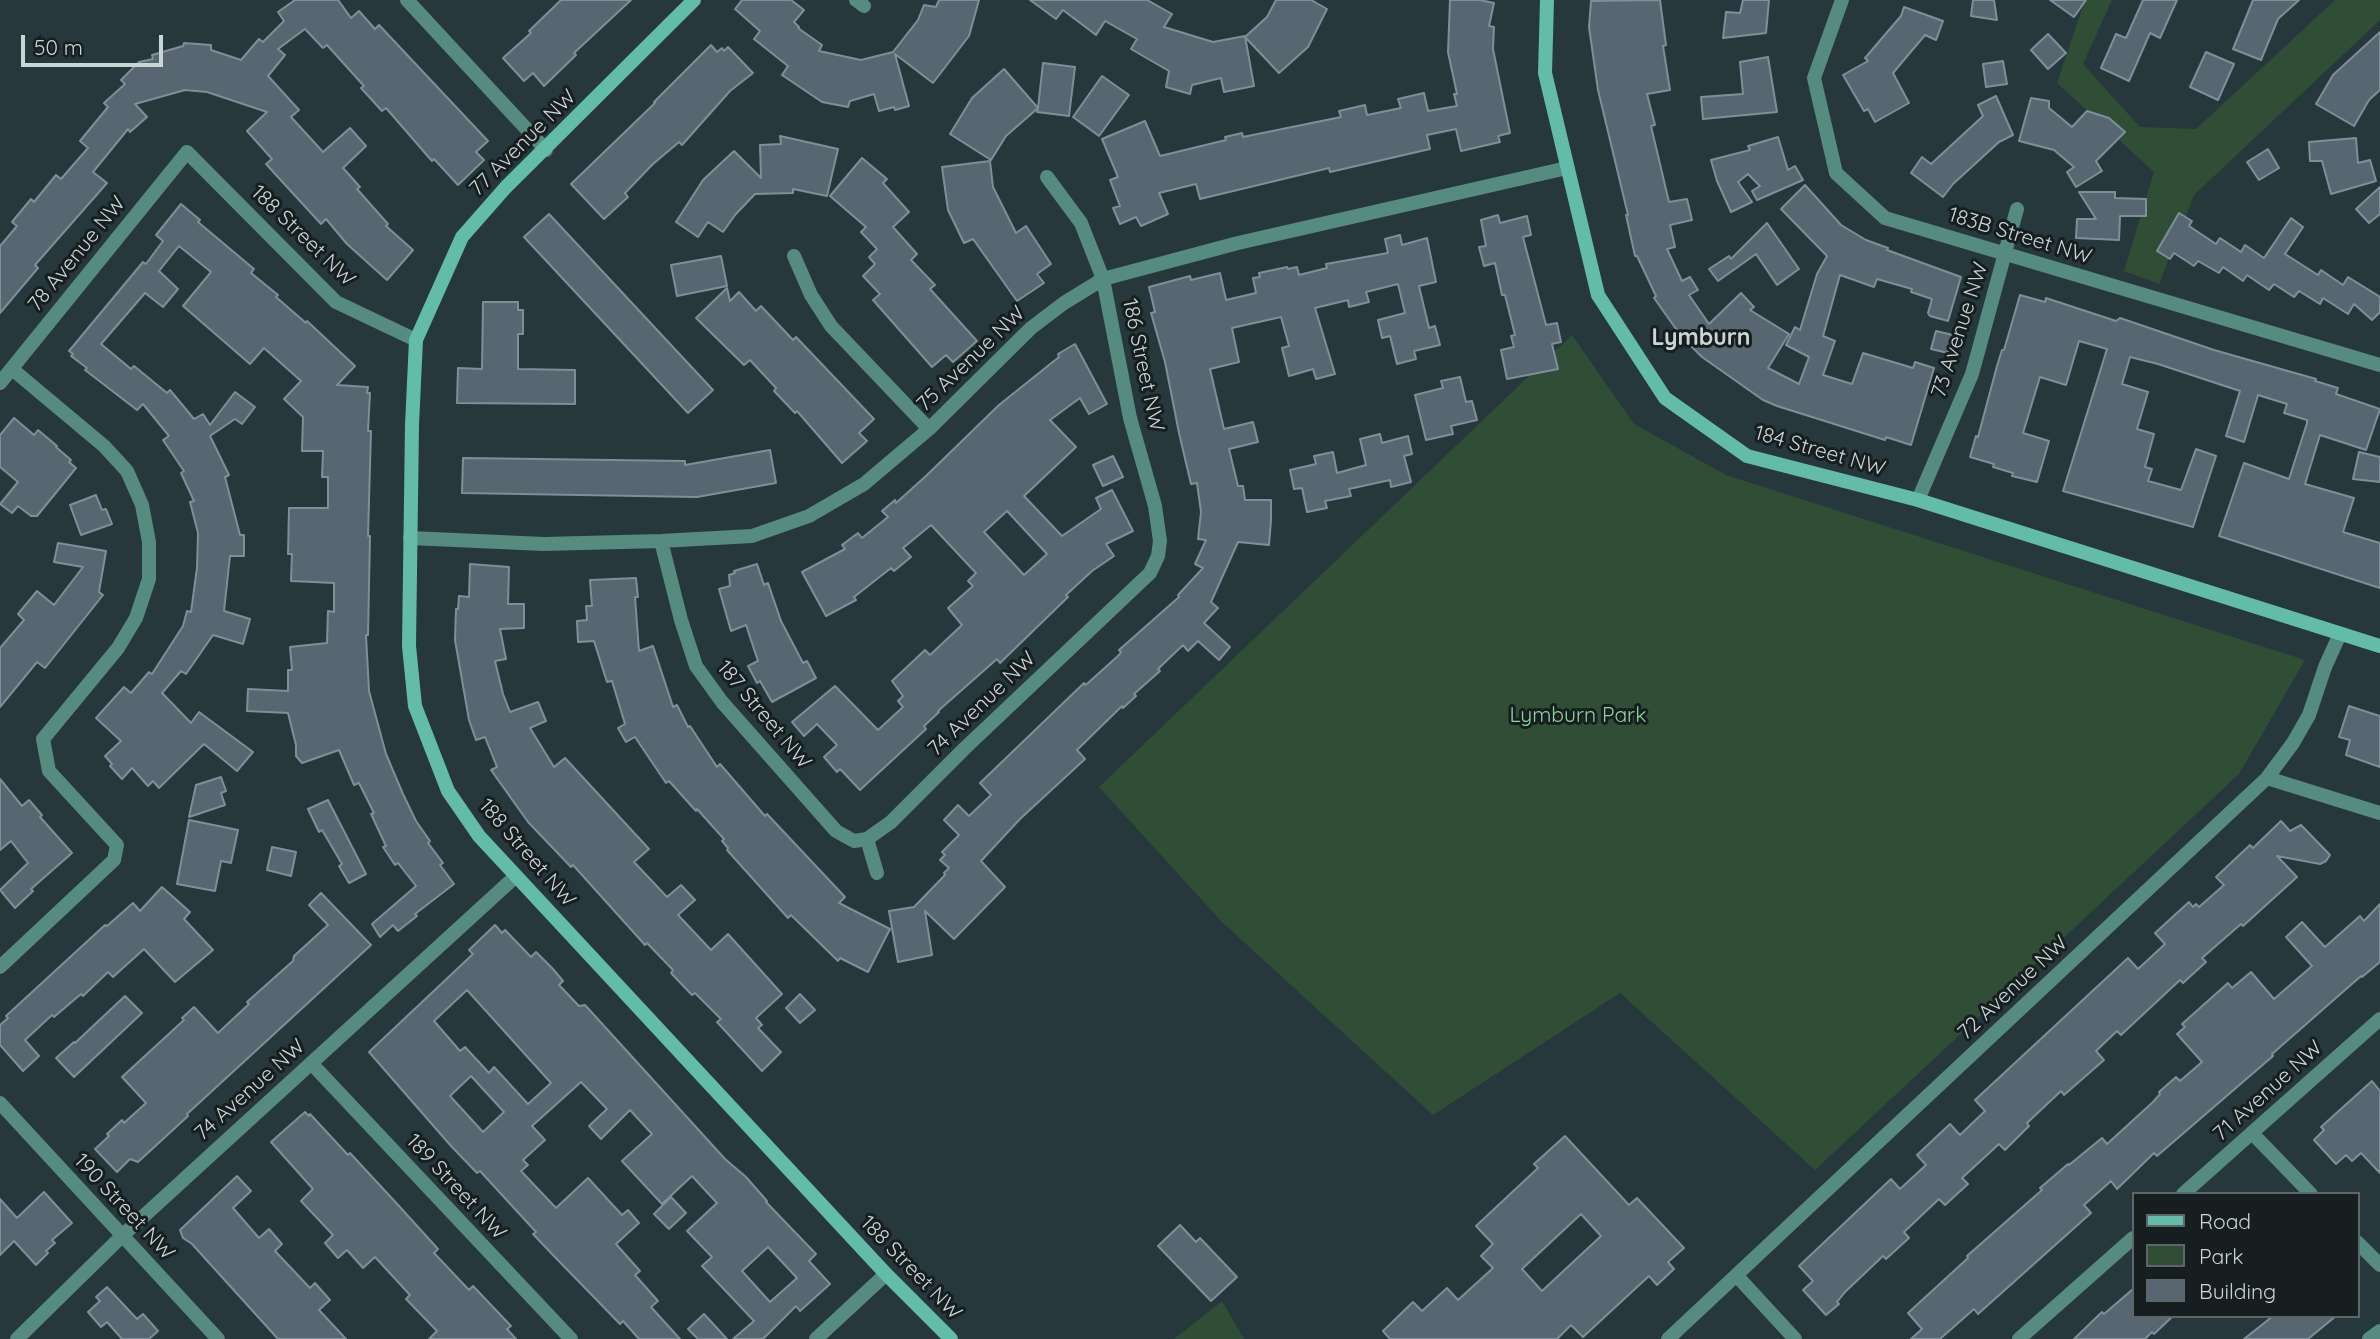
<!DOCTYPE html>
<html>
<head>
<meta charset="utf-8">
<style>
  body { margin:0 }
  #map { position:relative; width:2380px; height:1339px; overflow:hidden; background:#26383b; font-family:Quicksand,sans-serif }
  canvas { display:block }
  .legend { position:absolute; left:2132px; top:1192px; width:228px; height:126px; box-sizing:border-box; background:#161e1f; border:2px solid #5e6768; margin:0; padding:9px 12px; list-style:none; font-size:21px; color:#cad5d6 }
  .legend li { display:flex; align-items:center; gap:14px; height:35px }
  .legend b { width:35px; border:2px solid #5e6768 }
  .scale { position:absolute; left:21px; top:35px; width:142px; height:32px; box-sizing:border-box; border:4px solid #cad5d6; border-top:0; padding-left:9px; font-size:21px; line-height:24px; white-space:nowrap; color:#cad5d6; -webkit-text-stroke:5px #161e1f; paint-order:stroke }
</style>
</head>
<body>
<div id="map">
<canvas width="2380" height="1339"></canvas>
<ul class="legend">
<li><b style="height:9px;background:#63bcaa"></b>Road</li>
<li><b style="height:19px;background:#304d36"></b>Park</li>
<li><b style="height:19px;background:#576670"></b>Building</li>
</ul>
<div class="scale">50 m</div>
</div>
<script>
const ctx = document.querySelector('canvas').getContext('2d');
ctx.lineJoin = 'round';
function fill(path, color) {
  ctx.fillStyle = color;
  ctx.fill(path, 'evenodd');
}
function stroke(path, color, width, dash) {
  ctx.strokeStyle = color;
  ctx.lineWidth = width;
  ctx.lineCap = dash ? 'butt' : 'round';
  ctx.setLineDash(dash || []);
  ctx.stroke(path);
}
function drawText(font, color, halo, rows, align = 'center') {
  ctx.font = font + ' Quicksand,sans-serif';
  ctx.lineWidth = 6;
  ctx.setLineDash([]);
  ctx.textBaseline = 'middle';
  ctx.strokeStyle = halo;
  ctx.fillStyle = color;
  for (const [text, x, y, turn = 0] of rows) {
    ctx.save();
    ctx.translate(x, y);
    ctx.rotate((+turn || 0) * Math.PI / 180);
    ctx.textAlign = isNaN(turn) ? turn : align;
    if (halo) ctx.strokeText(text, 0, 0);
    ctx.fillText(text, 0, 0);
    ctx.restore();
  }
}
fill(new Path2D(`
  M2085,0H2112L2083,64L2140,127L2196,129L2335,0H2380V20L2194,195L2159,284L2124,271L2154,172L2057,83Z
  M1572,335L1634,424L1726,475L2305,660L2239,774L1815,1170L1620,993L1433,1115L1222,922L1099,787Z
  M1222,1301L1244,1339H1174Z`), '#304d36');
const building = new Path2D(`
  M295,0H338L351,18L359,11L375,29L379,25L488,141L476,152L484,160L458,185L434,159L432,161L386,108L382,111L361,88L364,86L327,45L323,48L305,29L278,49L285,55L268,76L299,110L291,117L323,152L350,128L366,146L343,168L360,187L357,189L388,224L386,226L413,250L387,280L347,244L326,219L321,224L266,164L272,159L247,131L267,112L207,92L185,90L135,104L147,117L130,132L128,129L93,172L107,183L35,265L38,268L0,313V246L17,226L12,222L31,199L34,202L56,175L61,179L88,148L80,141L108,107L104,103L125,84L121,80L139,62L153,59L152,55L183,46L184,43L211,45V50L241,60L259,39L263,42L284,21L278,12Z
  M561,0H631L574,53L576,55L544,86L533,73L524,81L503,58L531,33L529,31Z
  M742,0H791L804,10L794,22L799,27L798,28L822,45L819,51L861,60L893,52L918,20L924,5L936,7L939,0H979L969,36L933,83L895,54L909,106L895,110L894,107L879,111L874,94L850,101L848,107L822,102L782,75L788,66L754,39L760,31L735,9Z
  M1030,0H1147L1172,14L1164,27L1213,42L1245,36L1254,86L1224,92L1221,78L1192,85L1190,94L1166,87L1169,71L1131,49L1137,39L1105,21L1096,35L1063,10L1056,19Z
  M1276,0H1311L1327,9L1308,47L1279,73L1245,37L1267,17Z
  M1450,0H1480L1494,3L1489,26L1494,27L1493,49L1510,133L1498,136L1500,142L1461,151L1456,129L1427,135L1430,149L1330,172L1329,168L1200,199L1196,184L1159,193L1168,214L1141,226L1136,217L1120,224L1113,208L1120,206L1110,180L1118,177L1102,139L1145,121L1160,156L1226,140L1225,137L1242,133L1243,137L1341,117L1339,111L1365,105L1367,115L1401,108L1398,99L1424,93L1428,111L1457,106L1454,94H1457L1448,52Z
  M1660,0L1666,45L1663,46L1670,90L1647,94L1655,125L1651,126L1669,202L1687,199L1692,220L1670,225L1675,247L1667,249L1682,281L1690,277L1698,290L1689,295L1709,324L1741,293L1754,307L1750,310L1789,334L1768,368L1799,384L1809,357L1786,345L1795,327L1800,330L1817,274L1827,256L1781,209L1805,185L1841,225L1866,240L1888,248L1887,250L1961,277L1948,321L1930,316L1928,313L1932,299L1911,292L1912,289L1877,279L1874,287L1840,275L1823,336L1835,341L1823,375L1852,384L1863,353L1913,368L1915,362L1934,368L1911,445L1886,437L1885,440L1777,406L1763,400L1702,357L1681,336L1654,298L1656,296L1637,256H1635L1626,215H1628L1598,90L1589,27L1591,1Z
  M1743,0H1769L1766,33L1723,38L1726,12L1740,13Z
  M1973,0H1994L1997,20L1971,16Z
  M2050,0H2086L2074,17Z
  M2143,0H2177L2160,38L2150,33L2129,81L2101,68L2116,34L2126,38Z
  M2253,0H2299L2278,19L2261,60L2233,49Z
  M1904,7L1943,21L1936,40L1925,35L1893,73L1909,103L1875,122L1868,109L1864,111L1843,75L1868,61L1865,58L1901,16Z
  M2380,32V90L2369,100L2354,126L2316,104L2333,75Z
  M2048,34L2066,53L2048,69L2031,50Z
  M711,45L717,52L722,48L724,51L728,47L753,73L730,91L682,145L679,142L653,164L625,193L628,197L604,219L571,184L655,103L654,102Z
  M2206,52L2234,64L2218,100L2190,87Z
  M1768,57L1777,112L1703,119L1701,97L1743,94L1740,62Z
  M2003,61L2007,84L1986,87L1983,64Z
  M1043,63L1075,67L1069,116L1037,112L1038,108L1006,136L991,160L950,134L972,98L1004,69L1038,108Z
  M1102,76L1129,95L1099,136L1073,117Z
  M1996,96L2013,135L1999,142L1953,184L1943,197L1911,173L1922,157L1931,164L1983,116L1978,105Z
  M2031,98L2049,101V108L2072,127L2087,111L2109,118L2125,132L2096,161L2102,171L2076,187L2067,172L2074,167L2054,150L2019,141Z
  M780,136L838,149L827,196L793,189V193L755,194L735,215L723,232L708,222L698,237L676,222L703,180L734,151L761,178L760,145L781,144Z
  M1778,137L1788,170L1795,166L1803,180L1757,200L1752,191L1760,186L1748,174L1738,182L1752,202L1731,212L1717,181L1711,160L1750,150L1748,146Z
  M2356,138L2358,163L2370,160L2376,181L2331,194L2322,161H2310L2309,142Z
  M2268,149L2279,168L2259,180L2247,162Z
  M862,158L887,179L883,183L909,212L893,227L917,254L911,260L935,285L930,289L977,341L953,362L946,355L932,367L873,300L880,294L863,276L875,264L869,257L877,249L861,232L866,227L830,196Z
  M990,161L993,187L1016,233L1026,226L1051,264L1037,274L1044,283L1017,301L973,239L964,243L948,210L942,167Z
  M2380,187V214L2369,223L2356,209Z
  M2079,192H2115V198L2146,199V216H2120L2119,240L2076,238L2077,219H2096Z
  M181,204L200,220L198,222L254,269L251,273L278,295L276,297L306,323L307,321L355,366L337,385L368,387L367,393H370L368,431H371L368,536H370L368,635H366L369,691L386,754L403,794L416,821L430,841L428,843L443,863L440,865L454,884L415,914L417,916L398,931L393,925L380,937L372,924L416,886L398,863L395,865L383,847L386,846L371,814L374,813L359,783L354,785L339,750L302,763L296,756V745L288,713L247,711L248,689L288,691V670H292L290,647L327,643L328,611L334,612V583L291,581L292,554H288L289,508H328V477H322L323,451H302L303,417L284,399L301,381L264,348L250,364L183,306L211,272L179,246L159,271L178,289L163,307L145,293L101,344L131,369L134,366L167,393L170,390L194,419L203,414L210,425L235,392L255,407L242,424L235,419L210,436L229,475L225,477L240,535H244V556H230L224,611L250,619L243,644L213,635L186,674L181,671L162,693L191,723L199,712L253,752L237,771L204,744L159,788L153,781L148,786L132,768L122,779L110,766L112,764L105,756L121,741L96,718L124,687L131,693L149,672L152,674L183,626L187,611L191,612L197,568L198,533L190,502L194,501L181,473L184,471L163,440L169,436L143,404L137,410L85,370L87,368L71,356L73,354L69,351L143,262L146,264L163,241L156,235Z
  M2179,213L2192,221L2189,226L2216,244L2220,238L2241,252L2245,245L2264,258L2291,218L2303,227L2285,254L2318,275L2321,270L2343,285L2348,277L2380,297V312L2372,320L2354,304L2348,314L2323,298L2320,304L2299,291L2294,297L2274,284L2269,290L2247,275L2243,281L2223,267L2219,273L2198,261L2194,266L2174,253L2170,259L2157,251Z
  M549,214L713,390L688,413L524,237Z
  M1498,215L1500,223L1527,216L1531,235L1523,237L1546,325L1557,323L1561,342L1552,344L1558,369L1507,379L1501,350L1514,347L1511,336L1515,335L1505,295H1502L1495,263L1484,266L1479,247L1486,246L1481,220Z
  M1767,223L1799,269L1777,285L1756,254L1718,281L1709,269L1729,256L1731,259Z
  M1400,235L1402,245L1427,238L1436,282L1419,286L1429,328L1435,326L1440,345L1414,351L1416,359L1397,364L1390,336L1382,338L1378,320L1405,313L1398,284L1366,292L1369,302L1349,307L1348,300L1315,308L1335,374L1316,379L1313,369L1289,376L1282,348L1289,346L1281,317L1232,328L1239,362L1210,369L1224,429L1253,422L1258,442L1229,449L1238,486H1243L1245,500H1271V520L1269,545L1238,542L1211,602L1218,608L1204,623L1230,647L1219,660L1198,641L1188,651L1183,645L1158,669L1160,671L1134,694L1136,696L1123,708L1122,706L1077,750L1085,759L1020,819L981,861L1005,887L954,939L925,911L932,955L898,962L889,911L914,907L945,875L944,873L949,868L940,860L945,855L942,852L959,835L944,820L958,805L969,816L991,795L980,783L1084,683L1085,685L1088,683L1119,655L1121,652L1119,650L1179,597L1178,595L1203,568L1195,564L1206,540L1198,539L1201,512L1197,483L1191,484L1179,433L1165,362L1151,313L1155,312L1149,287L1190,276L1191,280L1220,273L1226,300L1256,293L1253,278L1260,277L1259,273L1287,267L1288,269L1297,267L1299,275L1327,268L1326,264L1388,253L1385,239Z
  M721,256L727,286L677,296L671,265Z
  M727,288L730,301L739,292L756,311L761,306L793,340L796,337L874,419L859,433L867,441L842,463L797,411L795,413L774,391L776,388L750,360L744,365L696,318Z
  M2020,295L2045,302L2046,298L2116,321L2120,318L2214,350L2316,379L2315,381L2338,388L2336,394L2380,409L2366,450L2320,435L2305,484L2354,498L2343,532L2380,543V588L2219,536L2244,463L2289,479L2307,423V420L2284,413L2287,404L2258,395L2244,442L2226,436L2240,391L2158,364L2130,357L2122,384L2148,392L2137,429L2154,434L2145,467L2152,469L2148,481L2181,490L2196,449L2216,456L2193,527L2063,491L2107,349L2079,341L2066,385L2040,377L2023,433L2049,441L2037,482L2012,476L2013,473L1993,467L1994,464L1970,457L1976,436L1978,437L1997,366L2002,350H2004Z
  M483,302H518V310H523V334H518V369L575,370V404L457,403L458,368L482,369Z
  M1936,331L1953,335L1948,353L1931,349Z
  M1075,344L1107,404L1089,414L1080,398L1050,420L1076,447L1024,496L1062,536L1101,509L1096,498L1112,490L1133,531L1106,544L1114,556L1092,571L1066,595L1068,597L1000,663L997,659L938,711L939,712L924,726L926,729L860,790L840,769L837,772L824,757L837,745L817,724L804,736L792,722L835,686L878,730L903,707L898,701L903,696L892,681L925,650L930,655L962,625L948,608L973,586L968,581L976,573L931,525L903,548L911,557L894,571L891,568L854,597L856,600L826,616L802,572L845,549L842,545L858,533L862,538L888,517L882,511L895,500L896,503L927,475L999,405L1059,357L1058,354ZM1007,511L1047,554L1024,575L984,532Z
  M1460,377L1466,402L1472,401L1477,420L1451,426L1453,434L1426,440L1415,395L1443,388L1441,381Z
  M14,418L34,435L38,430L57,446L56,447L71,460L69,462L76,468L37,516H31L18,506L12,513L0,504L18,482L0,467V435Z
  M1380,434L1382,443L1408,436L1412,454L1404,456L1411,482L1391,487L1390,480L1349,489L1351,496L1325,501L1327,508L1307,512L1302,488L1294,489L1290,470L1316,464L1314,456L1333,452L1337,473L1366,465L1360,439Z
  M770,450L776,483L697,497L462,493L463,458L685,461V465Z
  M2359,452L2380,457V482L2353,479Z
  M1113,456L1123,477L1103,486L1093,465Z
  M96,495L102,510L106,509L112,524L81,535L70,505Z
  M58,543L106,551L99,592L103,595L45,668L37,662L0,707V648L24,620L18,614L37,591L54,605L83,567L54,562Z
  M470,564L509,567L508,604H524V628L500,629L506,659L495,661L503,694L510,712L538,702L546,721L530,728L554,767L565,758L649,849L634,862L667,897L681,885L695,900L678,915L711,950L728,934L782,994L756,1018L762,1025L758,1028L781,1052L762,1071L717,1022L721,1019L695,993L692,995L671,973L673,970L647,943L645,945L573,865L571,867L528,822L491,770L497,767L485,737L476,740L469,720L455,640L456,609H458L459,596L469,597Z
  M757,564L764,585L768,583L781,621L803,663L807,661L816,678L772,702L760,681L757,683L748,666L758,661L746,625L731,631L719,589L730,586L729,575L735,573L734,571Z
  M636,578L638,597H635L639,651L653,646L673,707L677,705L688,727L690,726L717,767L720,764L765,816L767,814L845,897L839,903L890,929L868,972L840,958L838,961L791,915L788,918L727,850L728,848L722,841L724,839L697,809L696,811L669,781L666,783L635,737L626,742L618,728L625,724L612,681L607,682L594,641L578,642L577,621L587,620L586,606H592L590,580Z
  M2349,706L2380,716V767L2346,755L2350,740L2339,737Z
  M221,777L226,791L221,793L225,805L189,817L196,785Z
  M0,779L22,806L29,800L42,815L40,817L72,853L31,889L33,891L15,908L0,890L28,863L11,841L0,850Z
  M328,800L366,874L349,883L339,866L342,864L322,830L319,832L308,809Z
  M189,820L238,830L231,863L221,861L215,891L177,884Z
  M2281,821L2290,831L2301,825L2330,855L2326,861L2320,864L2277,856L2297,877L2243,926L2241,924L2202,958L2206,962L2183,983L2180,980L2121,1035L2117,1031L2096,1051L2104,1060L2064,1095L2061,1091L2027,1123L2029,1126L2005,1150L1999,1144L1962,1178L1968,1184L1945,1205L1939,1199L1904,1232L1909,1238L1886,1259L1883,1256L1845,1292L1837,1302L1839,1304L1826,1315L1803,1290L1813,1281L1799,1266L1891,1179L1900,1189L1926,1165L1917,1155L1950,1124L1960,1135L1985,1111L1975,1100L2128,958L2138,969L2165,944L2155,933L2189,902L2193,907L2196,904L2199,907L2224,885L2216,877L2250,845L2253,848Z
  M272,847L296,852L291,876L267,870Z
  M162,887L190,912L184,919L213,950L175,982L144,949L113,977L108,972L83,996L81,994L54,1017L52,1015L25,1040L39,1056L23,1071L0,1045V1025L8,1018L6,1016L105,925L107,926L133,903L140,911Z
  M321,893L371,945L187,1114L188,1116L138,1162L130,1159L117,1172L95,1149L109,1136L107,1134L122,1120L124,1123L146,1103L122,1077L184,1020L182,1018L194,1007L218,1033L249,1004L247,1002L293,961L294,956L328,925L309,905Z
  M2380,904V962L2362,977L2361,976L2272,1054L2273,1056L2157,1156L2154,1153L2117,1189L2111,1181L2084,1205L2091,1213L1978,1314L1974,1309L1940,1339H1911L1922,1329L1908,1313L1968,1258L1967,1256L2042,1190L2040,1188L2068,1164L2069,1165L2102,1138L2107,1144L2153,1102L2160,1094L2159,1092L2176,1077L2180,1081L2202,1062L2177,1034L2185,1027L2182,1024L2228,983L2232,988L2251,972L2274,999L2312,966L2286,937L2302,922L2325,947L2360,916L2364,921Z
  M495,925L502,933L505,930L531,957L536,952L553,969L563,981L559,985L579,1006L585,1005L725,1159L746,1177L767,1201L766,1202L816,1254L809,1261L830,1284L800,1311L796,1306L763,1339H733L754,1321L702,1266L712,1257L687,1231L717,1203L692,1176L662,1204L622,1161L652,1134L630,1110L601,1139L589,1126L607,1109L581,1082L532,1126L545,1140L523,1160L528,1165L521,1171L556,1208L588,1178L622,1215L628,1210L639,1223L616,1244L640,1271L635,1275L658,1301L651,1307L680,1339H639L623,1321L620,1324L551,1253L533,1234L536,1232L480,1171L477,1173L451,1146L369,1052L473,954L469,950ZM467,990L551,1083L528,1104L494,1067L489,1073L465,1047L460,1051L434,1021ZM471,1076L504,1112L483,1132L450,1096ZM768,1247L797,1278L770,1302L742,1271Z
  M800,994L815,1010L800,1023L786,1008Z
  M125,996L142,1013L74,1077L56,1058L74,1042L75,1043Z
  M2372,1081L2380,1091V1173L2361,1153L2352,1161L2346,1155L2336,1164L2314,1140L2324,1130L2321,1127Z
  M305,1112L309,1116L310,1114L348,1155L350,1153L399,1206L438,1249L434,1253L469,1290L473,1286L511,1326L507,1329L516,1339H429L437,1331L406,1299L410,1295L375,1257L363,1268L347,1250L338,1258L325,1243L333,1235L301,1201L313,1189L271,1142Z
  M1565,1136L1629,1205L1637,1198L1684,1248L1668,1262L1674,1269L1657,1285L1649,1276L1583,1337L1571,1325L1557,1339H1390L1383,1331L1413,1302L1422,1311L1447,1288L1458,1300L1493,1268L1481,1256L1493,1244L1476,1226L1538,1168L1534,1164ZM1581,1214L1601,1236L1542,1291L1522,1269Z
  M237,1176L251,1191L233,1208L259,1238L269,1229L282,1244L275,1251L310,1288L315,1283L330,1300L319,1310L346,1339H278L192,1244L183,1238L180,1230Z
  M44,1192L72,1223L52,1240L55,1243L46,1251L48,1253L36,1265L14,1241L0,1255V1199L17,1218Z
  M671,1197L686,1213L669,1229L654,1214Z
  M1180,1225L1196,1242L1200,1238L1237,1277L1211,1301L1158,1246Z
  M107,1287L137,1319L143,1314L158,1331L149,1339H122L107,1322L101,1327L88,1312L100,1301L96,1297Z
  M2133,1289V1316H2173L2154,1334L2152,1332L2145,1339H2074L2102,1312L2104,1314Z
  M704,1314L727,1339H698L688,1329Z
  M2273,1316H2336L2308,1339H2244Z`);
fill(building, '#576670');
stroke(building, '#7f8f99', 2);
stroke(new Path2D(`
  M407,0L546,150
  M856,0L864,6
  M1842,0L1814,78L1836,173L1885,218L2380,365
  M794,256L811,295L831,326L929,429
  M0,383L187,152L336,302L416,340
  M1918,500L1972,374L2017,209
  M410,538L544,544L661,541L752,536L809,516L864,484L929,429L1031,328L1064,303L1103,279L1238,243L1567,168
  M661,541L681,620L696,666L722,702L836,831L854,841L867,839
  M2267,778L2380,813
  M877,873L867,839L891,822L965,748L1150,573L1158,556L1160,541L1155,506L1130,418L1103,279L1081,223L1047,177
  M0,967L114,860L117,845L49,771L43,739L118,648L136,618L149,579V542L142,505L127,471L104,446L12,369
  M311,1063L571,1339
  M0,1103L218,1339
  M2252,1133L2311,1194
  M2183,1194L2380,1019
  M2357,1242L2380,1265
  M1737,1276L1795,1339
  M17,1339L122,1236L516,876
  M816,1339L886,1274
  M1668,1339L2267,778L2293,743L2309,715L2325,667L2340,634
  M2019,1339L2133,1238
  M2369,1339L2380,1331`), '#568b80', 14);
stroke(new Path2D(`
  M694,0L506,187L462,237L416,340L412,425L409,646L415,706L448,791L479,836L886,1274L951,1339
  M1547,0L1545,73L1598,295L1665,398L1747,456L1918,500L2380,646`), '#63bcaa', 14);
drawText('21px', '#cad5d6', '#161e1f', [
  ["77 Avenue NW",523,143,-45],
  ["188 Street NW",303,236,44],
  ["183B Street NW",2020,236,17],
  ["78 Avenue NW",77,254,-51],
  ["73 Avenue NW",1960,330,-72],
  ["75 Avenue NW",971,359,-44],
  ["186 Street NW",1143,365,78],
  ["184 Street NW",1820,451,16],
  ["74 Avenue NW",982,704,-44],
  ["187 Street NW",764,715,50],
  ["188 Street NW",527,853,49],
  ["72 Avenue NW",2013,988,-43],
  ["74 Avenue NW",250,1090,-42],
  ["71 Avenue NW",2268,1091,-42],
  ["189 Street NW",456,1187,47],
  ["190 Street NW",124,1207,47],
  ["188 Street NW",911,1268,46]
]);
drawText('21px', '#8ed29c', '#161e1f', [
  ["Lymburn Park",1578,716]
]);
drawText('bold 23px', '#cad5d6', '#161e1f', [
  ["Lymburn",1701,338]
]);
</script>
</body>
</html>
